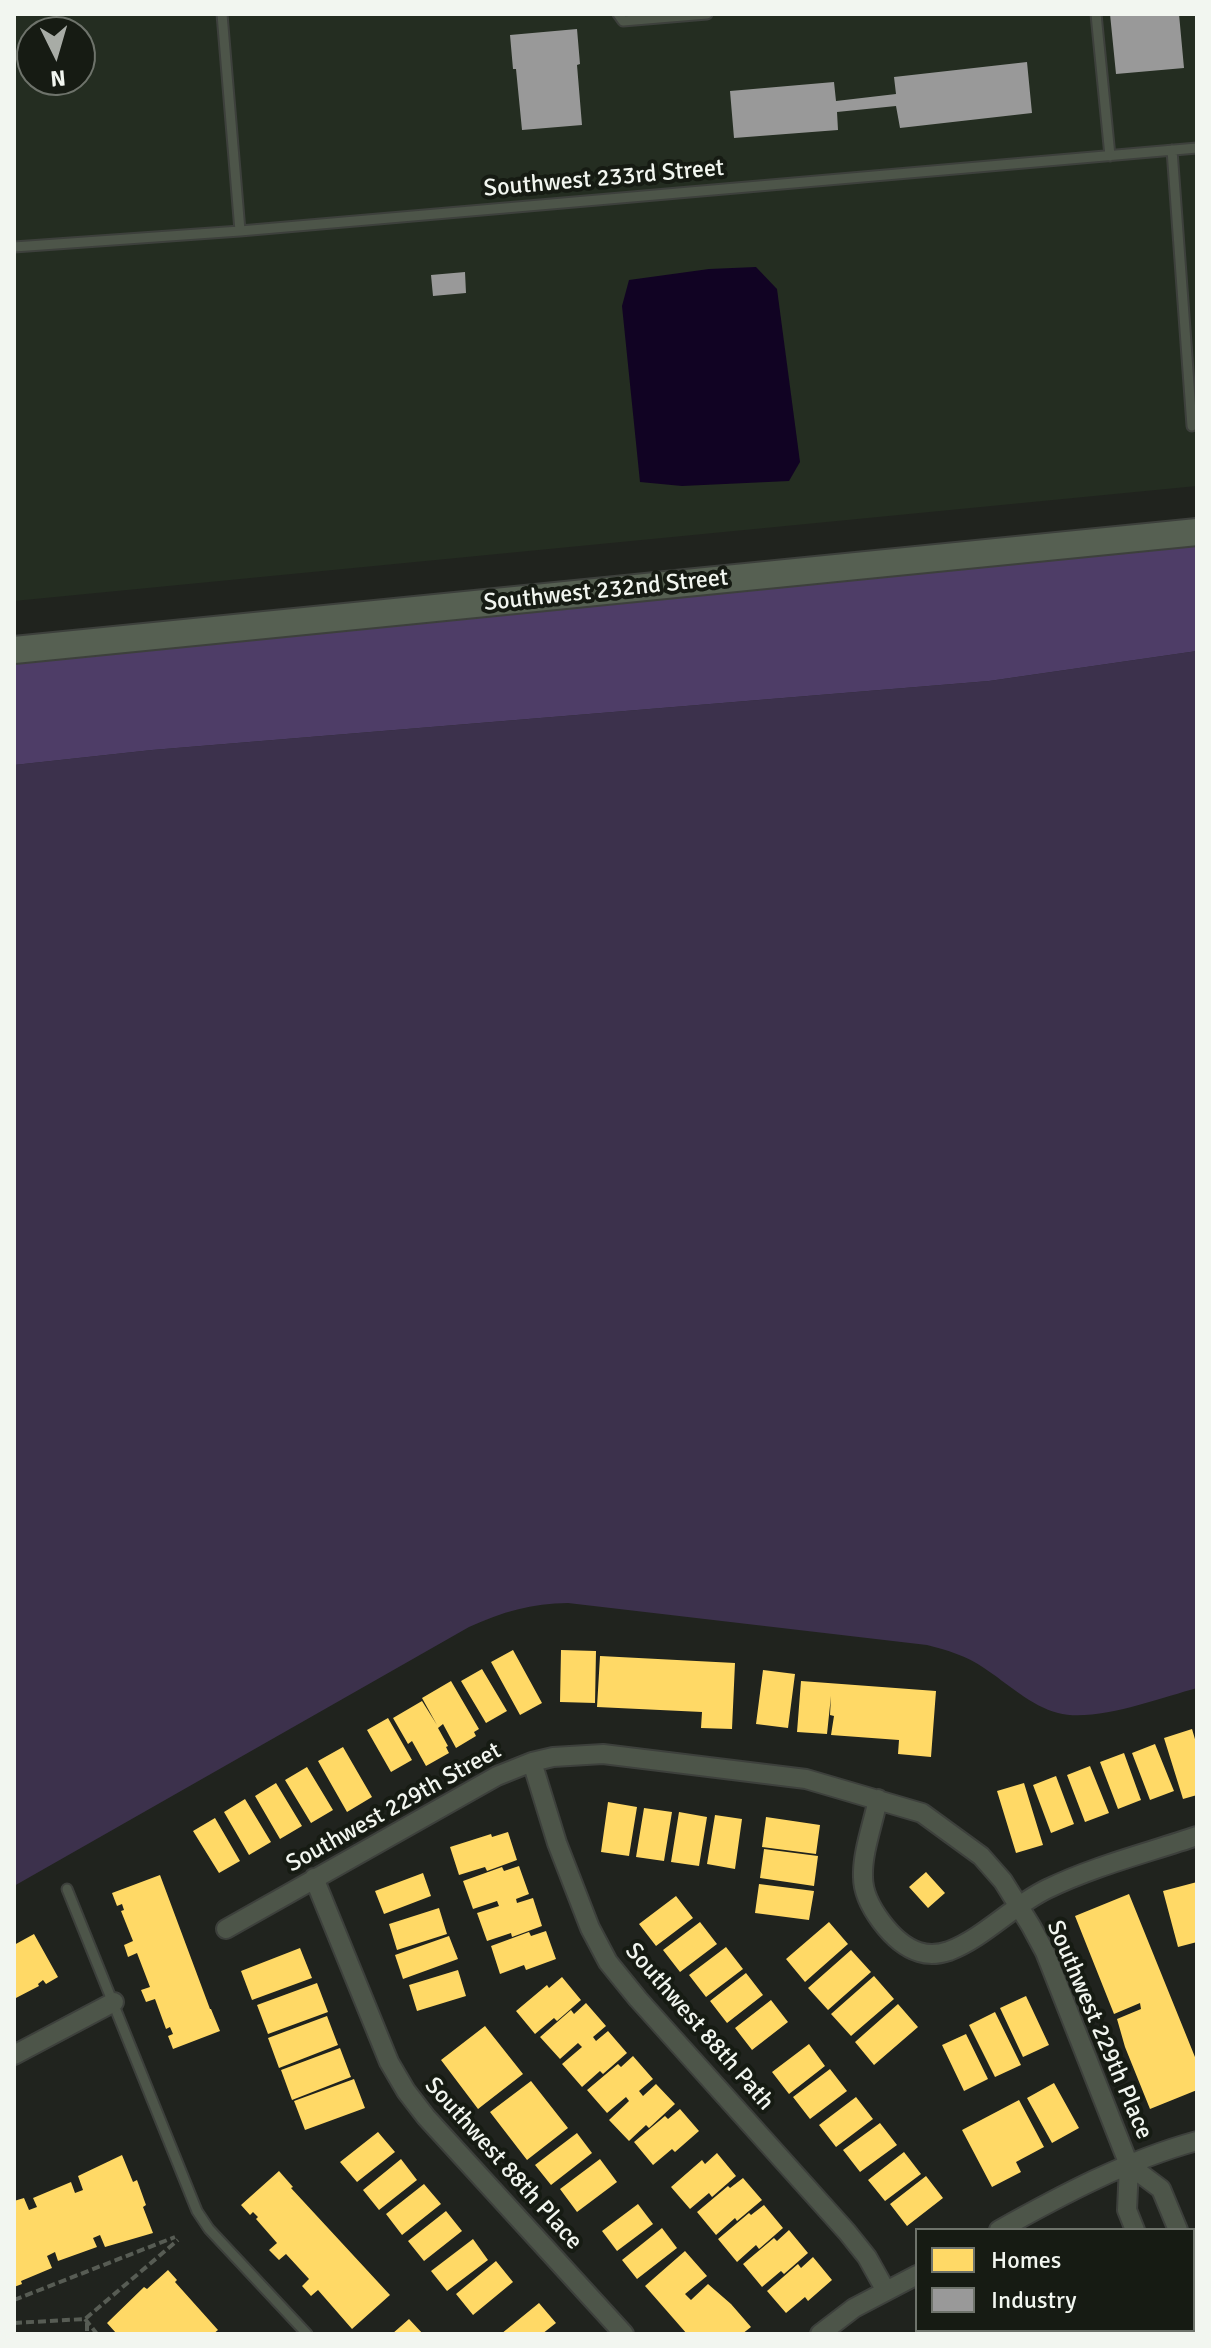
<!DOCTYPE html>
<html>
<head>
<meta charset="utf-8">
<style>
  body { margin:0 }
  #map { position:relative; width:1211px; height:2348px; overflow:hidden; background:#20231e; font-family:Signika,sans-serif }
  canvas { display:block }
  .frame { position:absolute; inset:0; border:16px solid #f2f6f0; pointer-events:none }
  .legend { position:absolute; left:915px; top:2228px; width:280px; height:104px; box-sizing:border-box; background:#161b13; border:2px solid #6e736b; margin:0; padding:10px 14px; list-style:none; font-size:24px; color:#f2f6f0 }
  .legend li { display:flex; align-items:center; gap:16px; height:40px }
  .legend b { width:40px; border:2px solid #6e736b }
  .north { position:absolute; left:16px; top:16px; width:80px; height:80px; box-sizing:border-box; background:#161b13; border:2px solid #6e736b; border-radius:50%; rotate:175deg; font-size:22px; font-weight:700; line-height:32px; text-align:center; color:#f2f6f0 }
  .north::after { content:''; display:block; margin:auto; width:28px; height:36px; background:#a8aca6; clip-path:polygon(50% 0,100% 100%,50% 72%,0 100%) }
</style>
</head>
<body>
<div id="map">
<canvas width="1211" height="2348"></canvas>
<div class="frame"></div>
<ul class="legend">
<li><b style="height:22px;background:#ffd966"></b>Homes</li>
<li><b style="height:22px;background:#999"></b>Industry</li>
</ul>
<div class="north">N</div>
</div>
<script>
const ctx = document.querySelector('canvas').getContext('2d');
ctx.lineJoin = 'round';
function fill(path, color) {
  ctx.fillStyle = color;
  ctx.fill(path, 'evenodd');
}
function stroke(path, color, width, dash) {
  ctx.strokeStyle = color;
  ctx.lineWidth = width;
  ctx.lineCap = dash ? 'butt' : 'round';
  ctx.setLineDash(dash || []);
  ctx.stroke(path);
}
function drawText(font, color, halo, rows, align = 'center') {
  ctx.font = font + ' Signika,sans-serif';
  ctx.lineWidth = 8;
  ctx.setLineDash([]);
  ctx.textBaseline = 'middle';
  ctx.strokeStyle = halo;
  ctx.fillStyle = color;
  for (const [text, x, y, turn = 0] of rows) {
    ctx.save();
    ctx.translate(x, y);
    ctx.rotate((+turn || 0) * Math.PI / 180);
    ctx.textAlign = isNaN(turn) ? turn : align;
    if (halo) ctx.strokeText(text, 0, 0);
    ctx.fillText(text, 0, 0);
    ctx.restore();
  }
}
fill(new Path2D(`
  M14,14H1197V486L14,601ZM32,32H80V80H32Z`), '#242d21');
fill(new Path2D(`
  M1197,651V1688C1160,1698 1094,1723 1058,1713C1031,1706 1007,1683 984,1668C967,1656 947,1650 927,1645L568,1603C532,1603 502,1612 469,1627L14,1886V765L152,750L989,681Z`), '#3c314c');
fill(new Path2D(`
  M1197,546V651L989,681L152,750L14,765V663Z`), '#4e3d67');
fill(new Path2D(`
  M756,267L777,289L800,462L789,481L682,486L640,482L622,306L629,280L709,269Z`), '#110323');
fill(new Path2D(`
  M513,1650L542,1703L520,1715L491,1662Z
  M561,1650L596,1651L595,1703L560,1702Z
  M600,1656L735,1663L732,1729L701,1728L702,1712L597,1707Z
  M482,1669L507,1711L486,1723L461,1681Z
  M763,1670L795,1674L788,1728L756,1724Z
  M451,1681L479,1729L474,1732L476,1736L456,1748L443,1724L438,1728L448,1746L446,1747L449,1753L426,1766L412,1741L408,1744L393,1718L422,1701L437,1725L422,1698Z
  M801,1681L936,1691L931,1757L898,1754L899,1740L831,1735L834,1716L830,1715L831,1696L827,1734L797,1732Z
  M388,1718L412,1760L391,1772L367,1730Z
  M1192,1729L1197,1746V1795L1183,1799L1164,1738Z
  M1155,1744L1174,1791L1150,1800L1132,1753Z
  M343,1747L372,1797L347,1812L318,1761Z
  M1124,1753L1141,1800L1118,1809L1100,1762Z
  M1090,1766L1109,1813L1085,1822L1067,1775Z
  M307,1767L333,1810L311,1823L285,1780Z
  M1056,1776L1074,1824L1051,1833L1033,1785Z
  M276,1783L302,1826L280,1839L255,1796Z
  M1024,1783L1043,1845L1016,1853L997,1791Z
  M245,1799L271,1842L249,1855L224,1812Z
  M608,1802L637,1807L629,1856L601,1852Z
  M644,1808L672,1812L664,1861L636,1857Z
  M679,1812L707,1817L699,1866L671,1862Z
  M715,1815L742,1819L735,1869L707,1864Z
  M766,1817L820,1825L816,1854L762,1847Z
  M215,1818L240,1861L219,1873L193,1831Z
  M508,1832L517,1860L487,1871L485,1867L459,1875L450,1847L491,1834L492,1837Z
  M764,1849L818,1856L814,1886L760,1878Z
  M519,1866L529,1894L516,1899L517,1903L533,1898L542,1926L512,1937L511,1933L487,1941L477,1913L499,1906L497,1901L473,1909L463,1881L502,1867L504,1871Z
  M926,1872L945,1893L928,1908L909,1887Z
  M423,1873L431,1896L384,1914L375,1891Z
  M160,1875L210,2009H211L220,2031L173,2049L168,2036L173,2034L170,2027L166,2029L155,1999L146,2002L141,1990L150,1987L137,1953L128,1957L124,1945L133,1941L121,1911L124,1910L122,1904L117,1906L112,1893Z
  M1197,1882V1942L1178,1947L1163,1891Z
  M759,1884L814,1891L809,1920L755,1913Z
  M1129,1894L1197,2062V2090L1150,2109L1125,2047L1117,2019L1141,2009L1140,2003L1114,2014L1075,1916Z
  M676,1896L693,1918L656,1946L639,1924Z
  M439,1908L447,1934L397,1950L389,1924Z
  M700,1922L717,1944L680,1972L663,1950Z
  M829,1922L848,1944L805,1982L786,1959Z
  M546,1931L556,1959L526,1970L524,1965L500,1974L491,1946L529,1932L531,1936Z
  M34,1934L58,1977L46,1984L43,1980L38,1984L39,1986L14,1999V1945Z
  M449,1936L458,1959L403,1979L395,1955Z
  M726,1947L743,1969L706,1997L689,1975Z
  M300,1948L312,1978L252,2000L241,1971Z
  M851,1950L871,1972L828,2010L808,1988Z
  M458,1970L466,1996L417,2011L409,1985Z
  M746,1973L763,1995L727,2023L710,2001Z
  M874,1976L894,1999L851,2036L831,2014Z
  M562,1977L581,2000L557,2021L554,2018L535,2034L516,2011L547,1985L549,1988Z
  M317,1983L328,2012L268,2034L257,2005Z
  M1026,1996L1049,2045L1023,2057L1000,2008Z
  M771,2000L788,2022L752,2050L735,2028Z
  M586,2003L606,2026L593,2037L596,2041L608,2031L627,2053L603,2074L600,2071L582,2087L562,2064L582,2047L578,2043L560,2059L540,2037L571,2010L574,2014Z
  M898,2004L918,2027L874,2065L855,2042Z
  M995,2012L1021,2065L995,2077L969,2025Z
  M327,2016L338,2045L279,2068L268,2038Z
  M485,2026L523,2074L478,2109L441,2060Z
  M966,2034L988,2079L964,2091L942,2045Z
  M809,2044L825,2066L789,2094L772,2072Z
  M340,2048L351,2077L292,2100L281,2070Z
  M633,2056L653,2079L639,2091L643,2096L656,2084L675,2104L649,2128L646,2125L629,2141L609,2120L629,2101L626,2097L607,2113L587,2090L618,2064L621,2067Z
  M830,2069L847,2091L810,2119L793,2097Z
  M354,2079L365,2108L305,2130L294,2101Z
  M531,2081L568,2128L527,2160L490,2112Z
  M1054,2083L1079,2128L1052,2143L1027,2098Z
  M856,2097L873,2119L836,2147L819,2125Z
  M1019,2100L1044,2147L1016,2162L1021,2172L992,2187L962,2130Z
  M680,2109L699,2131L675,2152L672,2149L653,2165L634,2142L665,2116L668,2119Z
  M880,2123L897,2145L860,2172L843,2150Z
  M378,2132L395,2152L357,2182L340,2162Z
  M577,2133L592,2153L551,2185L535,2165Z
  M904,2152L921,2174L885,2201L868,2180Z
  M717,2153L736,2176L712,2197L709,2193L690,2209L671,2187L702,2160L705,2164Z
  M122,2155L133,2182L137,2180L146,2205L143,2207L153,2233L105,2247L100,2235L93,2238L97,2247L58,2261L55,2252L47,2256L52,2268L21,2281L22,2284L14,2287V2201L24,2198L29,2210L37,2207L33,2198L71,2182L75,2193L83,2190L78,2176Z
  M401,2159L417,2180L379,2210L363,2190Z
  M600,2159L617,2182L577,2212L560,2189Z
  M279,2171L293,2187L291,2188L390,2295L352,2329L318,2290L311,2296L302,2286L309,2279L286,2254L279,2260L269,2250L277,2243L256,2219L258,2217L253,2212L250,2215L241,2205Z
  M926,2176L943,2198L907,2226L890,2204Z
  M743,2178L762,2200L737,2221L735,2218L716,2235L697,2212L728,2186L730,2188Z
  M424,2184L441,2204L402,2235L386,2214Z
  M638,2204L653,2224L617,2251L602,2231Z
  M764,2205L783,2228L759,2249L756,2245L737,2262L718,2239L749,2213L751,2215Z
  M446,2211L462,2231L424,2261L408,2241Z
  M662,2228L677,2248L637,2279L622,2260Z
  M789,2230L808,2253L784,2274L781,2271L762,2287L743,2264L774,2238L777,2241Z
  M473,2239L488,2260L447,2291L431,2271Z
  M685,2251L707,2276L685,2294L691,2300L708,2284L731,2304L751,2327L742,2334H687L645,2286Z
  M813,2257L832,2280L808,2301L805,2297L786,2313L767,2291L798,2264L801,2268Z
  M496,2261L513,2282L473,2315L456,2294Z
  M168,2270L177,2280L175,2282L218,2330L213,2334L116,2333L107,2323L144,2287L147,2289Z
  M539,2303L556,2323L542,2334H501Z
  M409,2319L423,2334H392Z`), '#ffd966');
fill(new Path2D(`
  M1110,14H1179L1184,68L1116,74Z
  M577,29L580,64L577,65L582,125L522,130L516,69H513L510,35Z
  M1027,62L1032,113L900,128L896,106L837,112L838,130L734,138L730,91L834,82L836,101L896,94L894,77Z
  M465,272L466,293L433,296L431,275Z`), '#999');
const lane = new Path2D(`
  M222,14L240,231
  M618,14L623,21L707,14
  M1096,14L1110,156
  M1172,150L1192,426
  M14,247L240,231L1197,148
  M67,1889L197,2211L209,2229L307,2334`);
const street = new Path2D(`
  M532,1762L557,1843L590,1928L608,1962L638,1999L847,2232L867,2257L886,2291
  M878,1799C873,1824 862,1853 863,1877C863,1904 893,1944 919,1952C928,1955 940,1954 949,1951C985,1937 1012,1906 1047,1889C1094,1866 1147,1853 1197,1836
  M314,1878L389,2062L406,2091L426,2117L624,2334
  M226,1929L497,1776L532,1762L553,1757L603,1754L806,1779L922,1813L981,1856L1003,1881L1031,1926L1045,1952L1129,2165L1127,2210L1135,2230
  M14,2055L114,2002
  M1129,2165L1161,2189L1178,2230
  M999,2230C1062,2195 1127,2160 1197,2141
  M1193,2268L1197,2277
  M820,2334L854,2308L917,2275`);
const secondary = new Path2D(`
  M14,650L1197,532
  M1193,2319L1197,2318
  M1158,2334L1167,2330`);
stroke(lane, '#3d403c', 13);
stroke(street, '#3d403c', 22);
stroke(secondary, '#3d403c', 30);
stroke(new Path2D(`
  M14,2300L175,2237
  M85,2319L97,2334
  M14,2323L85,2319L178,2240
  M87,2323V2334`), '#575c54', 4, [8, 4]);
stroke(lane, '#4d5549', 9);
stroke(street, '#4d5549', 18);
stroke(secondary, '#566052', 26);
drawText('24px', '#f2f6f0', '#161b13', [
  ["Southwest 233rd Street",604,179,-5],
  ["Southwest 232nd Street",606,591,-6],
  ["Southwest 229th Street",394,1808,-29],
  ["Southwest 88th Path",699,2027,49],
  ["Southwest 229th Place",1099,2030,67],
  ["Southwest 88th Place",503,2164,48]
]);
</script>
</body>
</html>
